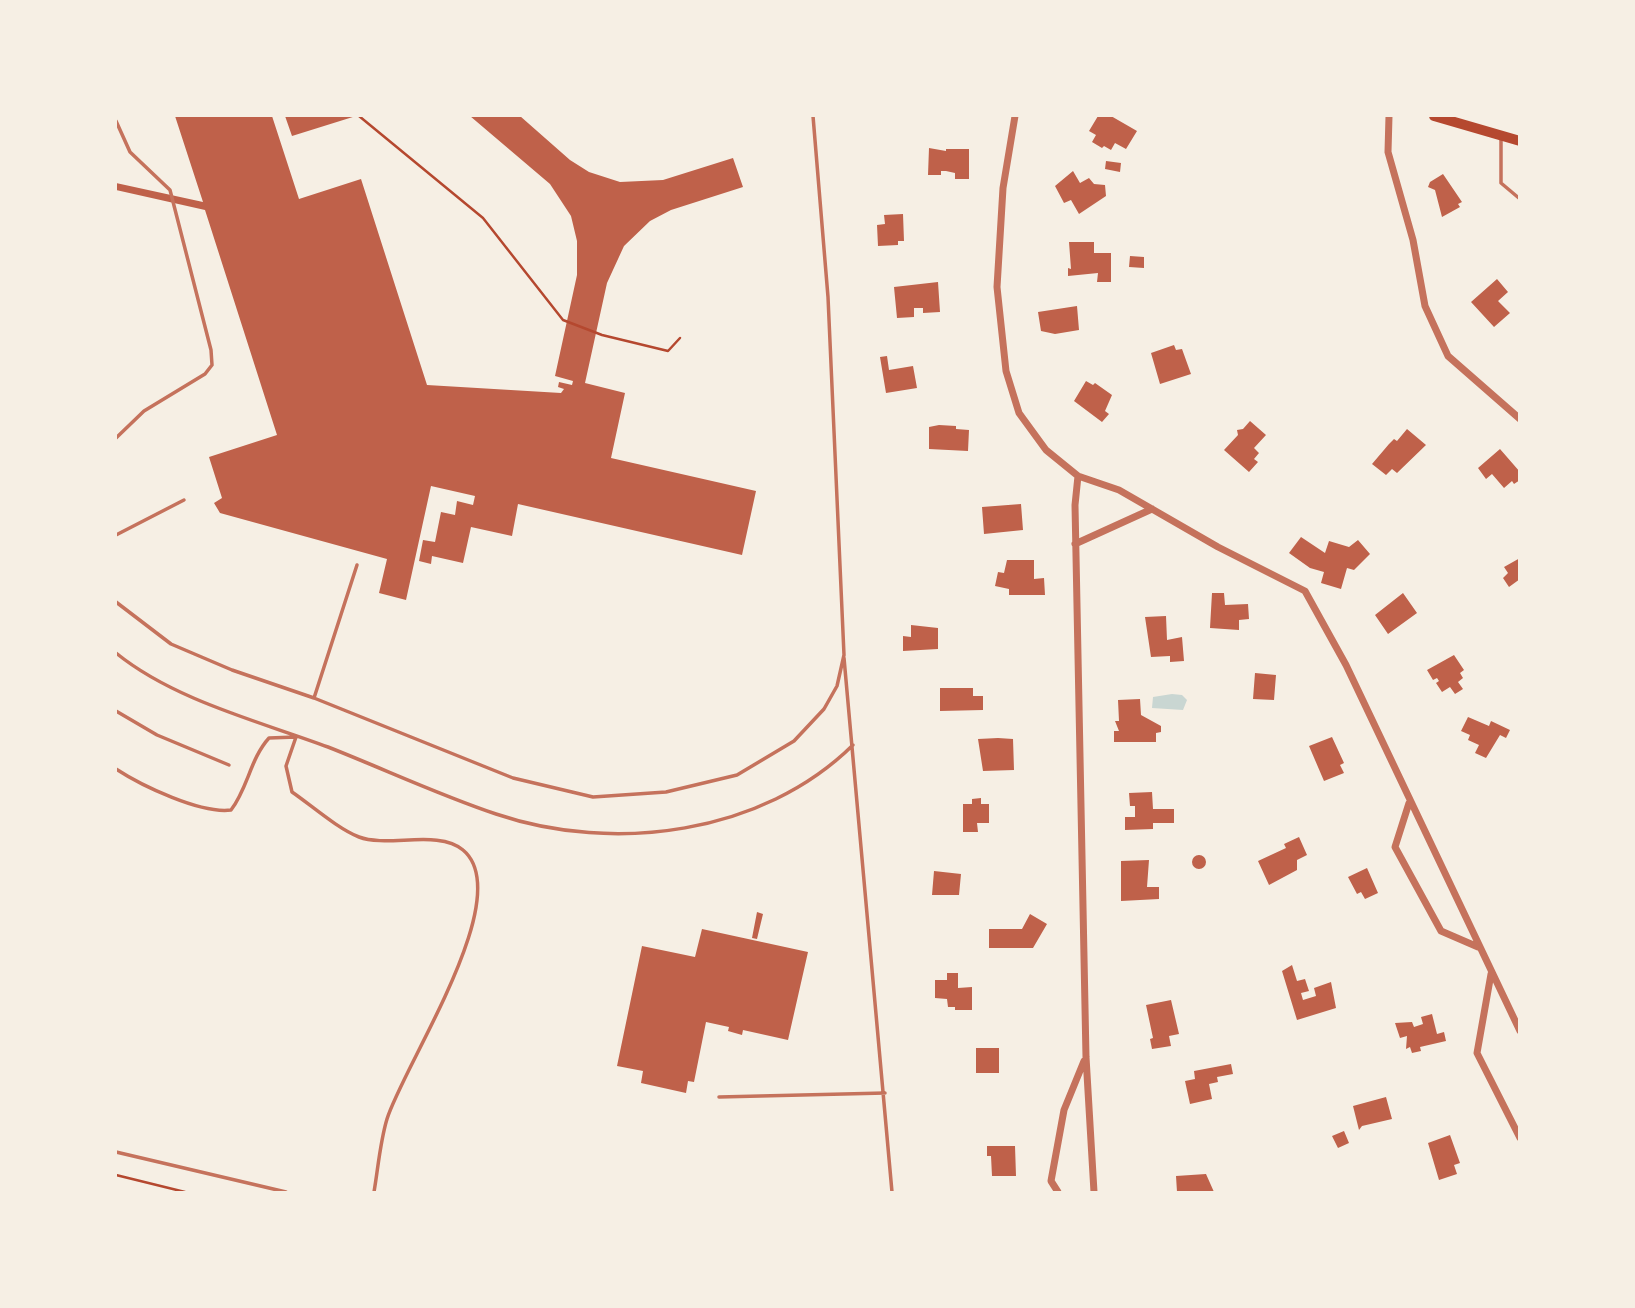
<!DOCTYPE html>
<html>
<head>
<meta charset="utf-8">
<style>
  body { margin:0 }
  #map { position:relative; width:1635px; height:1308px; overflow:hidden; background:#f6efe4; font-family:"Golos Text",sans-serif }
  canvas { display:block }
  .frame { position:absolute; inset:0; border:117px solid #f6efe4; pointer-events:none }
</style>
</head>
<body>
<div id="map">
<canvas width="1635" height="1308"></canvas>
<div class="frame"></div>
</div>
<script>
const ctx = document.querySelector('canvas').getContext('2d');
ctx.lineJoin = 'round';
function fill(path, color) {
  ctx.fillStyle = color;
  ctx.fill(path, 'evenodd');
}
function stroke(path, color, width, dash) {
  ctx.strokeStyle = color;
  ctx.lineWidth = width;
  ctx.lineCap = dash ? 'butt' : 'round';
  ctx.setLineDash(dash || []);
  ctx.stroke(path);
}
fill(new Path2D(`
  M1172,694L1182,695L1187,700L1183,710L1152,708L1153,697Z`), '#c9d6d2');
fill(new Path2D(`
  M175,116H272L299,199L361,179L427,385L561,393L564,389L558,387L559,382L572,385L573,381L555,376L577,275V241L571,216L550,184L470,116H520L570,160L589,172L620,182L663,180L733,158L743,187L671,210L650,221L624,246L607,283L585,383L625,393L611,458L756,491L742,555L518,504L512,536L471,527L463,563L432,556L431,564L419,561L423,540L435,542L441,512L455,515L457,501L473,505L475,496L431,486L406,600L379,593L387,559L220,513L214,503L222,498L209,457L277,435L205,210L116,190V183L203,202Z
  M285,116H356L292,136Z
  M1098,116H1111L1137,131L1126,149L1115,143L1111,150L1104,146L1102,148L1092,142L1096,135L1089,131Z
  M929,148L946,151V149H969V179H955V173L946,171H941V175H928Z
  M1106,161L1121,163L1120,172L1105,169Z
  M1073,171L1080,183L1089,178L1094,184L1105,185L1106,196L1079,214L1071,200L1064,203L1055,186Z
  M1443,174L1462,202L1458,204L1460,207L1442,217L1435,190L1428,187L1430,182Z
  M903,214L904,241H898V245L878,246L877,225L885,224L884,215Z
  M1069,242H1094V253H1111V282H1097L1098,273L1068,276V268L1071,269Z
  M1130,256L1144,257V268L1129,267Z
  M1497,279L1508,292L1498,301L1510,313L1494,327L1471,302Z
  M938,282L940,312L923,313V308H914V317L897,318L894,287Z
  M1077,306L1079,330L1055,334L1041,331L1038,312Z
  M1174,345L1176,350L1182,349L1191,374L1160,384L1151,353Z
  M887,356L889,370L913,366L917,388L886,393L880,357Z
  M1086,381L1093,385L1095,383L1112,395L1105,411L1109,414L1102,422L1074,401Z
  M1250,421L1266,435L1254,448L1259,453L1254,459L1258,462L1249,472L1224,450L1238,435L1237,430L1243,429Z
  M939,425L956,426V429L969,430L968,451L929,449V427Z
  M1407,429L1426,445L1397,473L1392,469L1386,475L1372,464L1389,444L1394,439L1397,441Z
  M1500,449L1520,472V480L1514,484L1512,481L1504,488L1492,474L1486,479L1478,468Z
  M1021,504L1023,530L984,534L982,507Z
  M1301,537L1325,553L1329,541L1349,547L1358,540L1370,554L1354,570L1347,568L1341,589L1321,583L1324,572L1310,568L1289,553Z
  M1520,558V579L1509,587L1503,578L1508,573L1504,567Z
  M1007,560H1034V579L1044,578L1045,595H1009V589L995,586L998,572L1004,573Z
  M1212,593H1224L1225,605L1248,604L1249,619L1239,620V630L1210,628Z
  M1403,593L1417,613L1388,634L1375,615Z
  M1166,616L1167,640L1182,637L1184,661L1170,662V656L1151,657L1145,617Z
  M911,625L938,628V649L903,651V636L911,637Z
  M1454,655L1464,670L1460,673L1463,678L1458,682L1463,689L1455,694L1450,687L1442,692L1436,683L1439,681L1437,678L1433,680L1427,670Z
  M1255,673L1276,675L1274,700L1253,699Z
  M940,688H973V696H983V710L940,711Z
  M1140,699L1141,715L1161,726V732L1156,733V742H1114V731H1119L1115,721H1119L1118,700Z
  M1468,717L1489,726L1491,721L1510,730L1506,738L1500,735L1486,758L1475,753L1479,745L1468,740L1470,735L1461,731Z
  M1332,737L1344,763L1340,765L1344,773L1324,781L1309,746Z
  M998,738L1013,739L1014,770L983,771L978,739Z
  M1152,792L1153,809H1174V823H1153V829L1125,830V817H1135V806H1130L1129,793Z
  M981,798V804H989V823H977L978,832H963V804H972V799Z
  M1299,837L1307,855L1297,860V870L1269,885L1258,861L1286,848L1284,844Z
  M1192 862a7 7 0 1 1 14 0a7 7 0 1 1-14 0Z
  M1149,860L1147,887H1159V899L1121,901V861Z
  M1367,868L1378,893L1365,899L1361,892L1357,894L1348,877Z
  M934,871L961,874L959,895H932Z
  M757,912L763,914L757,939L752,938Z
  M1030,914L1047,924L1033,948H989V929H1022Z
  M702,929L808,952L788,1040L743,1030L742,1035L728,1031L729,1027L706,1022L694,1082L688,1081L686,1093L641,1083L643,1071L617,1066L642,946L695,957Z
  M1292,965L1297,981L1305,979L1309,991L1301,993L1303,1000L1316,996L1314,988L1331,982L1336,1008L1297,1020L1282,971Z
  M947,973H958V988L972,987V1010H955V1007H948L947,999L935,998V980H947Z
  M1171,1000L1179,1034L1169,1036L1171,1046L1152,1049L1150,1039L1153,1038L1146,1005Z
  M1432,1014L1437,1034L1444,1032L1446,1041L1420,1047L1421,1051L1412,1053L1410,1047L1406,1049L1407,1036L1400,1038L1395,1023L1412,1022L1414,1027L1423,1024L1421,1017Z
  M976,1048H999V1073H976Z
  M1231,1064L1233,1074L1217,1077L1218,1082L1209,1084L1212,1099L1190,1104L1185,1081L1195,1079L1194,1071Z
  M1386,1097L1392,1119L1362,1126L1359,1130L1353,1106Z
  M1344,1131L1349,1143L1338,1148L1332,1136Z
  M1450,1135L1460,1163L1454,1165L1457,1174L1439,1180L1428,1143Z
  M987,1146H1015L1016,1176H992L991,1156H987Z
  M1206,1174L1214,1192H1177L1176,1176Z`), '#bf614a');
stroke(new Path2D(`
  M359,116L483,218L563,320L602,335L668,351L680,338
  M116,1175L185,1192`), '#b5482f', 2.5);
stroke(new Path2D(`
  M116,121L130,152L170,190L211,350L212,365L205,374L144,411L116,438
  M1501,136V183L1520,199
  M116,535L184,500
  M116,602L171,644L232,670L314,698L513,778L593,797L666,792L737,775L794,741L824,709L837,686L844,655L828,297L813,116
  M116,653C174,700 258,721 328,747C384,769 439,795 496,814C614,854 763,834 853,745
  M844,658L892,1192
  M314,698L357,565
  M116,711L157,735L229,765
  M116,769C142,786 201,814 231,810C248,788 250,759 269,738L296,737L286,766L292,792C311,805 338,829 359,837C387,848 439,829 463,850C518,896 403,1066 387,1119C380,1142 378,1169 374,1192
  M719,1097L885,1093
  M116,1152L286,1192`), '#c5725c', 3.5);
stroke(new Path2D(`
  M1015,116L1003,188L997,287L1006,371L1019,413L1046,450L1078,476L1119,490L1218,547L1305,591L1346,665L1520,1031
  M1389,116L1388,152L1413,240L1425,306L1448,356L1520,419
  M1078,476L1075,505L1086,1057L1094,1192
  M1075,544L1152,509
  M1409,803L1395,847L1441,931L1478,947
  M1491,974L1477,1053L1520,1138
  M1058,1192L1051,1181L1064,1110L1084,1061`), '#c5725c', 7);
stroke(new Path2D(`
  M1434,116L1520,141`), '#b5482f', 10);
</script>
</body>
</html>
